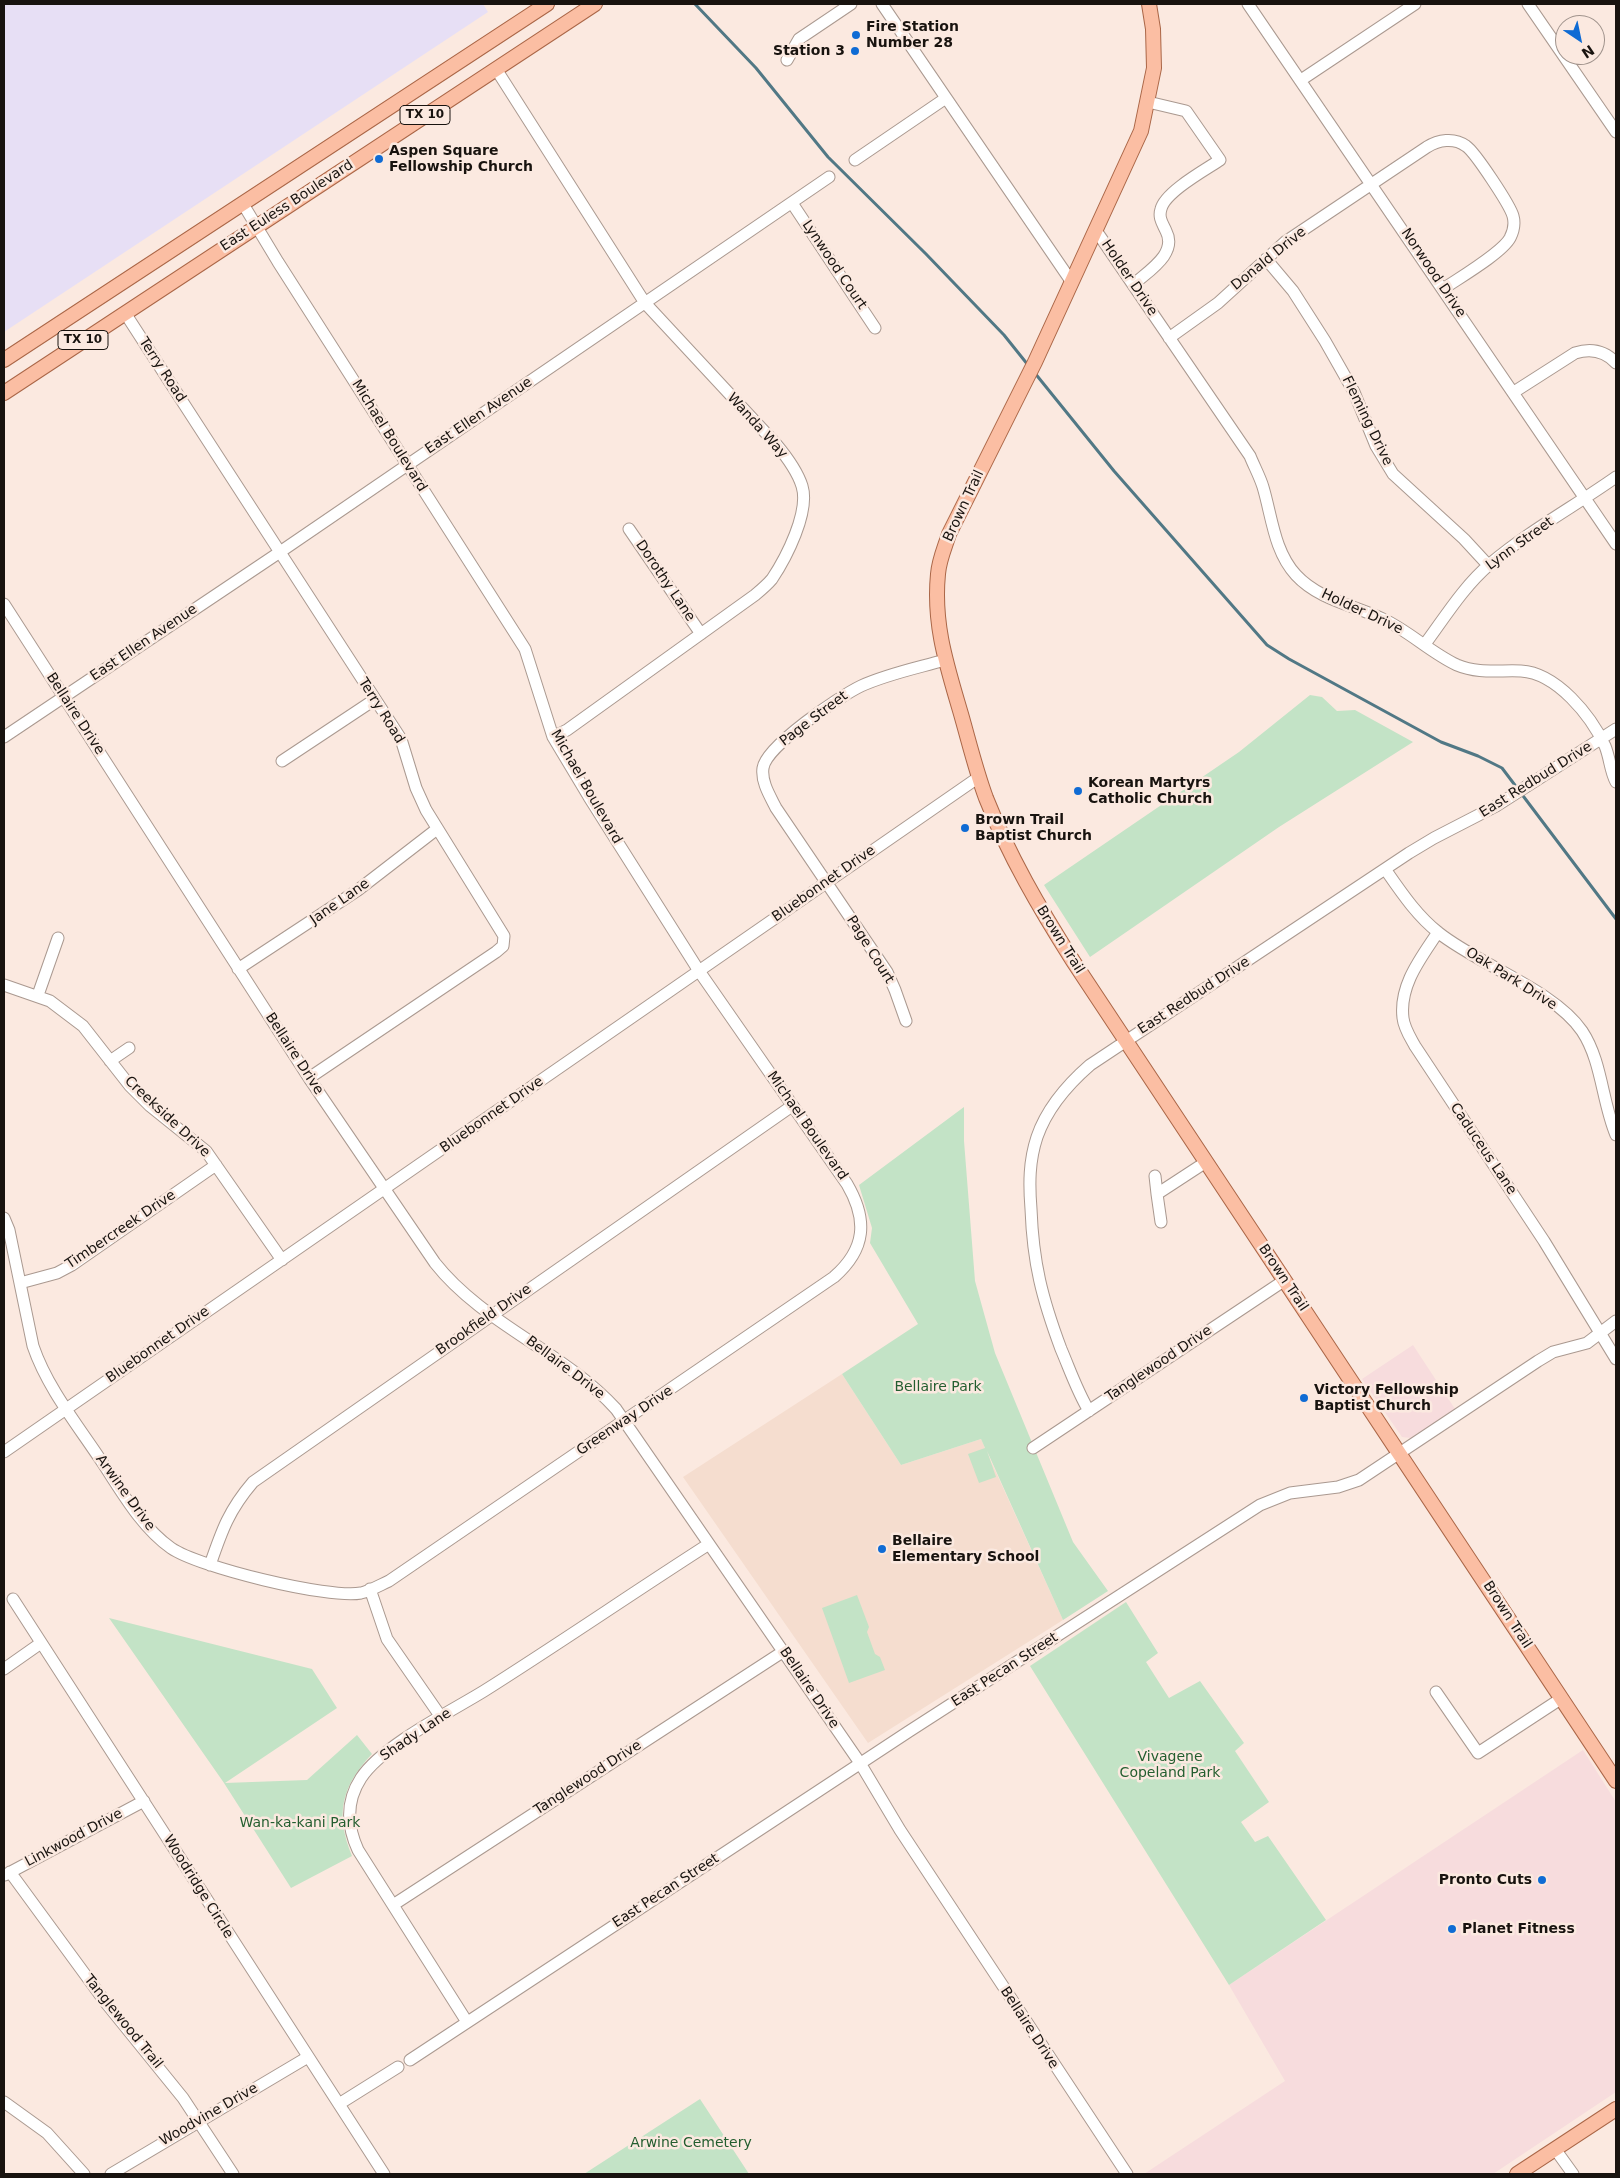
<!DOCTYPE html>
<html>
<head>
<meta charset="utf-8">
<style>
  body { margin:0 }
  #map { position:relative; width:1620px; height:2178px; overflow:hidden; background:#fbe9e0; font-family:"DejaVu Sans",sans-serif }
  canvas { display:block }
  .frame { position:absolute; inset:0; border:5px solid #18130f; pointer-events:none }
  .north { position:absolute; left:1555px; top:15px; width:50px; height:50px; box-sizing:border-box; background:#fbe9e0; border:1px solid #a0938c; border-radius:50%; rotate:146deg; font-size:14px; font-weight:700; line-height:20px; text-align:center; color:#18130f }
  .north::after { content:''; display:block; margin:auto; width:18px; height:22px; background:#0f6bd4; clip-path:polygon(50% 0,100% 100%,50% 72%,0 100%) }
</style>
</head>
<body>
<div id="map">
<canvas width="1620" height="2178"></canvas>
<div class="frame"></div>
<div class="north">N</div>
</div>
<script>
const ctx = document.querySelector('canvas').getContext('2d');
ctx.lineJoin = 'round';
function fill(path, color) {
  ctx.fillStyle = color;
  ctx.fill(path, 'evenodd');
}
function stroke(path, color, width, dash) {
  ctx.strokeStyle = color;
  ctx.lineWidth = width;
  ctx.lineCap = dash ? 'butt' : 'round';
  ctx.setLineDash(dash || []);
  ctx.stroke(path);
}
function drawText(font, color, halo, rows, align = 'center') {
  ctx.font = font + ' "DejaVu Sans",sans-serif';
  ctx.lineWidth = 5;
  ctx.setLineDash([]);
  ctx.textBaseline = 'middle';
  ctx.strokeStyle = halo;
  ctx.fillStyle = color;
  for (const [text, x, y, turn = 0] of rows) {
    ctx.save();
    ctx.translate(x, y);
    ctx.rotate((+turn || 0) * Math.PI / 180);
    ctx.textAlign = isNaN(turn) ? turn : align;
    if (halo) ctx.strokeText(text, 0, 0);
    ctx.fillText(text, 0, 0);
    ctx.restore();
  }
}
fill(new Path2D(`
  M1413,1345L1455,1409L1411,1438L1402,1437L1362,1379Z
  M1583,1750L1616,1802V2092L1493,2174H1144L1285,2081L1229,1985Z`), '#f7dcdd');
fill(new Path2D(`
  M4,4H483L488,12L4,332Z`), '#e7dff5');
fill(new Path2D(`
  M842,1374L901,1465L981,1439L1063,1620L868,1743L683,1477Z`), '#f5ddcf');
fill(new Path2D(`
  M1310,695L1322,697L1337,711L1355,710L1413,742L1279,827L1090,957L1044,885L1239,752Z
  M964,1107V1141L975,1281L995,1353L1073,1542L1108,1591L1063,1620L987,1451L996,1477L979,1483L968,1454L985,1448L981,1439L901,1465L842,1374L918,1324L870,1243L872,1228L859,1185Z
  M857,1595L869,1627L867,1632L875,1654L880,1657L885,1670L849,1683L822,1608Z
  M1126,1602L1158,1653L1146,1662L1169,1698L1200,1681L1244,1743L1235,1751L1269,1802L1241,1822L1255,1842L1268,1836L1326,1920L1229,1985L1030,1666Z
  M109,1618L312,1669L337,1708L225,1783L307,1780L357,1735L372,1754C341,1787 335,1814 352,1856L291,1888L224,1783Z
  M700,2099L749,2174H584Z`), '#c3e3c6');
stroke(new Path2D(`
  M695,4L756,68L828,157L926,254L1004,335L1028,365
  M1034,372L1114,471L1267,645L1289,659L1441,742L1478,756L1502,768L1616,919`), '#517885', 3);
const minor = new Path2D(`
  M882,4L1071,281
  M1248,4L1616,544
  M1528,4L1616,132
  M787,60L799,39L851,4
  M496,69L645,303L776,444C786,456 797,470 802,486C810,512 786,558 772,579C767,585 761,590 755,595L567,730L553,737
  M1301,80L1415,4
  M855,160L946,98
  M792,203L875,328
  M1095,229L1250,456C1254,466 1260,477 1263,487C1272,517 1274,551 1296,575C1319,600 1354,605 1383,619C1409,631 1431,653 1457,665C1478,674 1499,670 1521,671C1557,673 1591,716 1605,746C1610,758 1610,771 1616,782
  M1266,259L1293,291L1325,341L1354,392L1376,446L1393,474L1464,539L1488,565
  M1133,285C1148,271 1178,254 1166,231C1163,224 1158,218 1161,209C1165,192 1205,170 1220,160L1186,111L1148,102
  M125,313L401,739L416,788L426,810L504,936L503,946L496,952L309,1078
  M1169,338L1218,303L1285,242L1427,147C1438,140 1454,137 1466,146C1475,152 1510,205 1513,216C1515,223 1513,232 1510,238C1502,253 1459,278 1443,289
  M1514,392L1575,353C1591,348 1605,351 1616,363
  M629,529L701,634
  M4,604L309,1078L435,1263C483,1324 563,1351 616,1409L860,1763L900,1830L1127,2174
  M1425,644C1445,617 1464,586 1490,564C1529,531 1575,506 1616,477
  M4,737L280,552L829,177
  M282,761L374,700
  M1385,869C1401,892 1417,916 1439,933C1479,965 1554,990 1582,1031C1602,1061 1602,1102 1616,1135
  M1438,932C1421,958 1399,985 1403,1018C1404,1028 1410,1037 1415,1046L1544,1241L1616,1359
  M238,969L358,890L437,829
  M4,985L50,1001L83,1026L130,1086L150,1106L206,1151L282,1260
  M38,995L58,938
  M906,1021L895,990L887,972L776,808C770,796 761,782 763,768C766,746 840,696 861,686C887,674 917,668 945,660
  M110,1061L129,1048
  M1155,1176L1157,1194
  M4,1218L9,1230L33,1346C47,1387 76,1423 100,1459C121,1490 140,1526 171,1548C198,1567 328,1599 361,1593C370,1591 380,1585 389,1581L834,1277C866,1249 868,1220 847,1184L699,971L589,797L553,737L525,649L278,262L243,204
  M1161,1222L1157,1194L1206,1162
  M20,1283L57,1273L72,1265L216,1165
  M1089,1411C1077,1391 1070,1370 1061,1349C1042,1298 1033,1263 1031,1209C1029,1184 1029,1161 1037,1137C1047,1108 1067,1085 1090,1065L1409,853L1434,838L1496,806L1616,729
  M1033,1448L1285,1280
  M4,1452L979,777
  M210,1565C222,1530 229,1510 253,1482L792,1106
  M370,1589L387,1639L441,1717
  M13,1599L384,2174
  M4,1669L41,1643
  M1436,1692L1478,1753L1562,1698
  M10,1872L106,2003L183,2098L233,2174
  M5,1875L144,1801
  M393,1905L784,1651
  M467,2022L358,1850C347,1826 346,1801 361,1778C383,1745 450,1712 484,1691C560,1643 634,1592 709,1544
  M410,2060L908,1732L1260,1505L1290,1493L1338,1487L1359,1480L1538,1361L1553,1352L1587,1343L1616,1321
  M4,2102L47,2133L84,2174
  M339,2104L398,2067
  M1555,2149L1573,2174
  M111,2174L308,2057`);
const major = new Path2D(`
  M1149,4L1153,29L1154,68L1141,131L1035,362L949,534C945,547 939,560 938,574C933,625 947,666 961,714C969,742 976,771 986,798C1009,856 1040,909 1073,961L1616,1781
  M4,360L547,4
  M4,393L595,4
  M1517,2174L1616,2109`);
stroke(minor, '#aa9990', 13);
stroke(major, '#aa6647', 16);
stroke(minor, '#fff', 11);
stroke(major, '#fbbea3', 14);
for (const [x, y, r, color] of [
  [856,35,5,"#0f6bd4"],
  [855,51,5,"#0f6bd4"],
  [379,159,5,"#0f6bd4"],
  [1078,791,5,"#0f6bd4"],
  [965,828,5,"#0f6bd4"],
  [1304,1398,5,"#0f6bd4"],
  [882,1549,5,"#0f6bd4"],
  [1542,1880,5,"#0f6bd4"],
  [1452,1929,5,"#0f6bd4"]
]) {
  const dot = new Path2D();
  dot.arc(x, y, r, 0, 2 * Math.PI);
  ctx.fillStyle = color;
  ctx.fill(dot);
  stroke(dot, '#fbe9e0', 2);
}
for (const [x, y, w] of [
  [425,115,50],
  [83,340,50]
]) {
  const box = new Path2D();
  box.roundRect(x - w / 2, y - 9.5, w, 19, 4);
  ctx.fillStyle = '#fbe9e0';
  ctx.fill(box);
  stroke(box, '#18130f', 1);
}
drawText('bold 12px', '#18130f', null, [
  ["TX 10",425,115],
  ["TX 10",83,340]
]);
drawText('bold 14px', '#18130f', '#fbe9e0', [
  ["Fire Station",866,27],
  ["Number 28",866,43],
  ["Station 3",845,51,"right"],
  ["Aspen Square",389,151],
  ["Fellowship Church",389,167],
  ["Korean Martyrs",1088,783],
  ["Catholic Church",1088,799],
  ["Brown Trail",975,820],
  ["Baptist Church",975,836],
  ["Victory Fellowship",1314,1390],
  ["Baptist Church",1314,1406],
  ["Bellaire",892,1541],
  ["Elementary School",892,1557],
  ["Pronto Cuts",1532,1880,"right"],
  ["Planet Fitness",1462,1929]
], 'left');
drawText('14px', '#18130f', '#fbe9e0', [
  ["East Euless Boulevard",287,206,-33],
  ["Donald Drive",1269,259,-39],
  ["Lynwood Court",834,265,56],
  ["Norwood Drive",1433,273,56],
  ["Holder Drive",1129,278,56],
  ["Terry Road",162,370,57],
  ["East Ellen Avenue",479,416,-34],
  ["Fleming Drive",1367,421,64],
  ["Wanda Way",757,426,48],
  ["Michael Boulevard",389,436,58],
  ["Brown Trail",964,506,-65],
  ["Lynn Street",1520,544,-36],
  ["Dorothy Lane",665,581,56],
  ["Holder Drive",1362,612,25],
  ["East Ellen Avenue",144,643,-34],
  ["Terry Road",381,711,58],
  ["Bellaire Drive",75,714,57],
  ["Page Street",814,719,-37],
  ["East Redbud Drive",1536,780,-32],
  ["Michael Boulevard",586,787,60],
  ["Bluebonnet Drive",824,884,-35],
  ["Jane Lane",340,902,-35],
  ["Brown Trail",1060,940,58],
  ["Page Court",870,950,58],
  ["Oak Park Drive",1511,979,32],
  ["East Redbud Drive",1194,996,-33],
  ["Bellaire Drive",294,1054,57],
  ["Bluebonnet Drive",492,1115,-35],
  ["Creekside Drive",167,1117,43],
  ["Michael Boulevard",807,1126,55],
  ["Caduceus Lane",1483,1149,56],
  ["Timbercreek Drive",121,1230,-34],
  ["Brown Trail",1283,1278,56],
  ["Brookfield Drive",484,1320,-35],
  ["Bluebonnet Drive",158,1345,-35],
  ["Tanglewood Drive",1159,1364,-34],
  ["Bellaire Drive",565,1368,37],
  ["Greenway Drive",625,1421,-34],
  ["Arwine Drive",125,1493,54],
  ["Brown Trail",1507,1615,57],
  ["East Pecan Street",1005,1670,-33],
  ["Bellaire Drive",809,1688,56],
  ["Shady Lane",416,1735,-34],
  ["Tanglewood Drive",588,1778,-33],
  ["Linkwood Drive",74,1838,-28],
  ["Woodridge Circle",198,1887,58],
  ["East Pecan Street",666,1891,-33],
  ["Tanglewood Trail",123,2022,51],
  ["Bellaire Drive",1029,2028,57],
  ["Woodvine Drive",209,2115,-30]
]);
drawText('14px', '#235e2f', '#fbe9e0', [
  ["Bellaire Park",938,1387],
  ["Vivagene",1170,1757],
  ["Copeland Park",1170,1773],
  ["Wan-ka-kani Park",300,1823],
  ["Arwine Cemetery",691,2143]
]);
</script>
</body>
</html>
